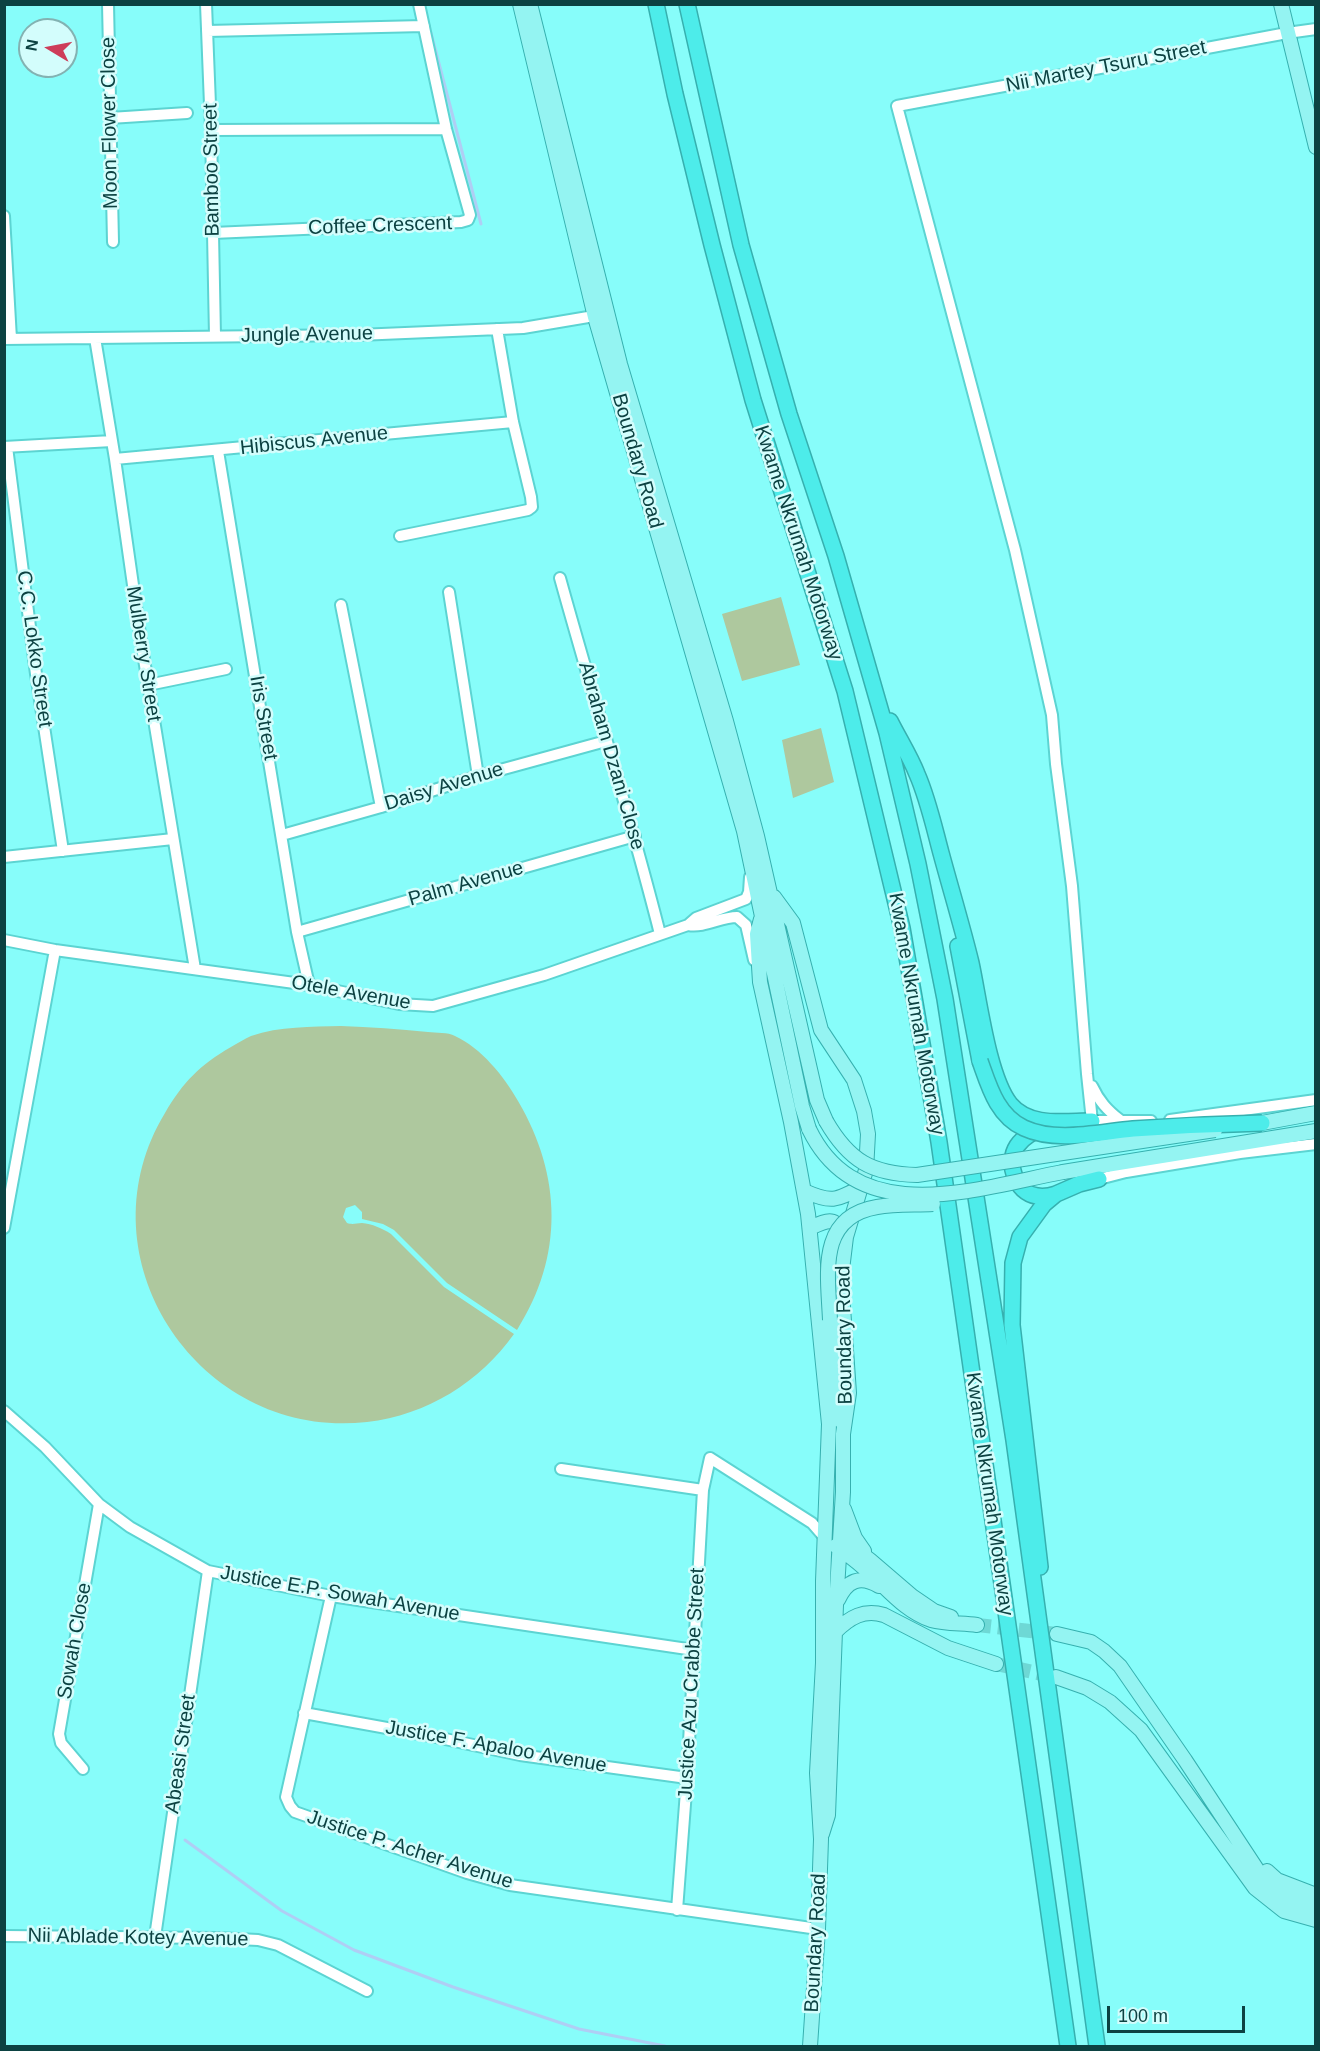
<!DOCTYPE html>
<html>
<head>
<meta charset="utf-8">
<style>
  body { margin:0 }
  #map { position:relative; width:1320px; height:2051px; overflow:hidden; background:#87fdfa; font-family:Arial,sans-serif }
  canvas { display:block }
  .frame { position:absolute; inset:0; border:6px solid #0c4242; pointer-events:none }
  .north { position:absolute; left:18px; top:18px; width:60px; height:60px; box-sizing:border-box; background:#d3fdfc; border:2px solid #83b2b2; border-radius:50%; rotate:280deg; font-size:16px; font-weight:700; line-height:24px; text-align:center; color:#0c4242 }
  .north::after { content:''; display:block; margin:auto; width:21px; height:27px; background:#cd3d59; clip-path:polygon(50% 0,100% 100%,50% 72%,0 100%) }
  .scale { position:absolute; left:1107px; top:2006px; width:138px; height:27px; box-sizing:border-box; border:3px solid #0c4242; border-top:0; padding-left:8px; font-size:18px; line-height:21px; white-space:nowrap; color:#0c4242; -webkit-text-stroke:4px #d3fdfc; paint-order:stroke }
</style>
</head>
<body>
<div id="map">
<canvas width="1320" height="2051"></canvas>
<div class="frame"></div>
<div class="north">N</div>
<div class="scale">100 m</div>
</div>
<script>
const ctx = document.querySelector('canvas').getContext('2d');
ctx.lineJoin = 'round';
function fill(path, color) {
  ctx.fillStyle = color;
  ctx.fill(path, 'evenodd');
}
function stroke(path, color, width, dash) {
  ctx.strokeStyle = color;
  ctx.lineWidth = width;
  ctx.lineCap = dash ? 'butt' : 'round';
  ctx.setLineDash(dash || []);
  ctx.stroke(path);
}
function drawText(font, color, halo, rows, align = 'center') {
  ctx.font = font + ' Arial,sans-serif';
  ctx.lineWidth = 5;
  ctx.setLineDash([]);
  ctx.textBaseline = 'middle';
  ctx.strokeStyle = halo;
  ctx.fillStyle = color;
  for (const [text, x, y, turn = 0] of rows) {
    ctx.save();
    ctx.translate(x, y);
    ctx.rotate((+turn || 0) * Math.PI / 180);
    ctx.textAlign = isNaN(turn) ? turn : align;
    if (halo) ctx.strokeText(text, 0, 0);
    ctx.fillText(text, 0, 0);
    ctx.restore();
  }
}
fill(new Path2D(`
  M781,597L800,665L742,681L722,614Z
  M821,728L834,782L793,798L782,740Z
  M341,1026C370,1027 399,1029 428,1032C436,1033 448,1032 455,1036C481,1048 504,1076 518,1101C562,1176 564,1256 517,1330L447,1283L394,1230L383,1224L362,1219V1212L355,1205L346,1208L343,1217L347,1223C353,1225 356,1223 362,1223C372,1224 382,1228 391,1234L444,1287L514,1334C480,1382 427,1415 367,1422C200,1441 77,1258 165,1113C183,1082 200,1065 231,1047C238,1043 244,1039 251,1036C280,1026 311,1027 341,1026Z`), '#aec89e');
stroke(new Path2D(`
  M431,33L481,224
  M185,1840L282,1911L354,1950L453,1987L579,2029L665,2046`), '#afcef4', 3);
stroke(new Path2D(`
  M977,1625L1057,1634
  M996,1664L1056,1677`), '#6ed8d5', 14, [14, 7]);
const minor = new Path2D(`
  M108,4L113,242
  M206,4L211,130L215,336
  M207,31L424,26
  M110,118L187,113
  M211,130L446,129
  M4,216L11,339
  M213,233L461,222L468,220L470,215L446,129L419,4
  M95,338L115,459L141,641L195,969
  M4,339L358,335L523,328L600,315
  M4,447L112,441
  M7,447L36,674L63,851
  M218,451L297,932L309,985
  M115,459L513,422
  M400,536L528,510L532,507L531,497L513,422L497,329
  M560,578C593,697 630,815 660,934
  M449,592L478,776
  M341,605L381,807
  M148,685L226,669
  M282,835L381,807L478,776L606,741
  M4,857L173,839
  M688,925C705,928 720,917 737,917L746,925L754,960
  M297,932L635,836
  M4,940L55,950L309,985L399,1004L433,1006L544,975L688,925L696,918L746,899L749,892L750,877
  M1092,1086C1099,1101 1107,1110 1120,1120
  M1170,1120L1316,1100
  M1151,1121H1092L1087,1074L1072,886L1056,764L1052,715L1015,550L897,106L1287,33L1316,29
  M1099,1179L1126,1172L1240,1153L1316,1144
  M4,1228L55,950
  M4,1411L45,1447L99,1504L130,1527L208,1571L331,1596L694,1650
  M561,1469L703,1490
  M331,1596L286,1797L290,1806L295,1812L467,1873L510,1885L818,1929
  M304,1713L431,1736L520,1755L687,1778
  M83,1769L61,1743L59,1734L99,1504
  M677,1910L687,1778L703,1490L710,1458L812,1523L825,1538
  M4,1936L218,1938L258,1940L278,1945L367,1991
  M155,1937L208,1571`);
const major = new Path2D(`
  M520,4L595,317L744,831L802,1106L809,1129
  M530,4L620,364L726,721L757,836L817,1100L826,1121
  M1281,4L1316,147
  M774,897L793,923L821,1030L854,1080L864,1111L868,1134L866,1170L846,1237L841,1278L849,1393L843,1434V1492L836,1605L828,1815L822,1834
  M761,919L757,934L760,982L791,1122L808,1214L829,1424L823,1581V1663L817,1773L821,1839L818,1929L810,2046
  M1262,1123L1316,1113
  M1063,1172L1316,1131
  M804,1191C831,1203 836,1201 861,1187
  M810,1228C828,1220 835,1216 845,1235
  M830,1320L841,1421
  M844,1509L855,1538L864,1551
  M841,1538L870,1560L912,1596L934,1611L951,1617
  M836,1546C850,1556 864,1567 876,1579C893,1595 908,1612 931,1620C946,1624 962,1623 977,1625
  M838,1600C847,1580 860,1575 879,1586
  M835,1632C850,1617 864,1609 884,1615L948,1648L996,1664
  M1057,1634L1091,1642L1104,1651L1120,1666L1185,1760L1258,1871C1275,1890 1291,1902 1316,1909
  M1056,1677L1087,1688L1110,1702L1141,1730L1255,1888L1284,1911L1316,1920
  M1267,1871L1277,1880L1316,1895`);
const highway = new Path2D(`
  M656,4L675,94L712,245L753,400L845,691L902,928L939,1142L1068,2046
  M687,4L741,245L789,414L836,556L887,733L918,864L945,999L1014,1440L1097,2046
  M890,721C899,739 910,756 917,774C928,799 934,827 941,853C951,890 962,926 971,963C979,1000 988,1076 1010,1104C1030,1128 1065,1121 1092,1121
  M958,946L980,1061
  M1044,1128C1033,1132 1024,1136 1017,1146C1006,1163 1015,1193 1037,1196C1043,1197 1050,1196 1056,1194
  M1040,1567L1012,1325L1013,1263L1020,1237L1044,1204L1056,1194L1079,1184L1099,1179`);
stroke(minor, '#5cd4d2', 14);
stroke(major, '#36b0af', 16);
stroke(highway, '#36b0af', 18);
stroke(minor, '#fff', 10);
stroke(major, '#94f4f2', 14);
stroke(highway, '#4decea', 15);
const majorBridge = new Path2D(`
  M826,1121C849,1161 872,1174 917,1175L1215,1130
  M809,1129C858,1231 978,1188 1063,1172
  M830,1320C828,1274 817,1217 877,1207C895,1204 915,1205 933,1204`);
const highwayBridge = new Path2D(`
  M980,1061C989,1086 997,1116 1024,1128C1056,1143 1099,1132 1133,1129C1176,1126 1219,1124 1262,1123`);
stroke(majorBridge, '#36b0af', 16, []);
stroke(highwayBridge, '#36b0af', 18, []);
stroke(majorBridge, '#94f4f2', 14);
stroke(highwayBridge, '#4decea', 15);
drawText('20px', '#0c4242', '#d3fdfc', [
  ["Nii Martey Tsuru Street",1106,67,-11],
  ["Moon Flower Close",110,123,-91],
  ["Bamboo Street",212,170,-91],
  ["Coffee Crescent",380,226,-2],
  ["Jungle Avenue",307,335,-1],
  ["Hibiscus Avenue",314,441,-6],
  ["Boundary Road",637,461,74],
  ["Kwame Nkrumah Motorway",798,543,72],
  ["C.C. Lokko Street",34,649,82],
  ["Mulberry Street",143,654,81],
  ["Iris Street",263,718,80],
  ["Abraham Dzani Close",611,756,74],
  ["Daisy Avenue",444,787,-17],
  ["Palm Avenue",466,884,-16],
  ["Otele Avenue",351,993,10],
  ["Kwame Nkrumah Motorway",916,1014,80],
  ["Boundary Road",845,1335,-91],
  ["Kwame Nkrumah Motorway",989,1494,82],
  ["Justice E.P. Sowah Avenue",340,1594,10],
  ["Sowah Close",75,1641,-80],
  ["Justice Azu Crabbe Street",692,1684,-87],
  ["Justice F. Apaloo Avenue",496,1747,10],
  ["Abeasi Street",181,1754,-82],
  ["Justice P. Acher Avenue",410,1850,18],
  ["Nii Ablade Kotey Avenue",138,1938,1],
  ["Boundary Road",816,1943,-87]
]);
</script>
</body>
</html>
